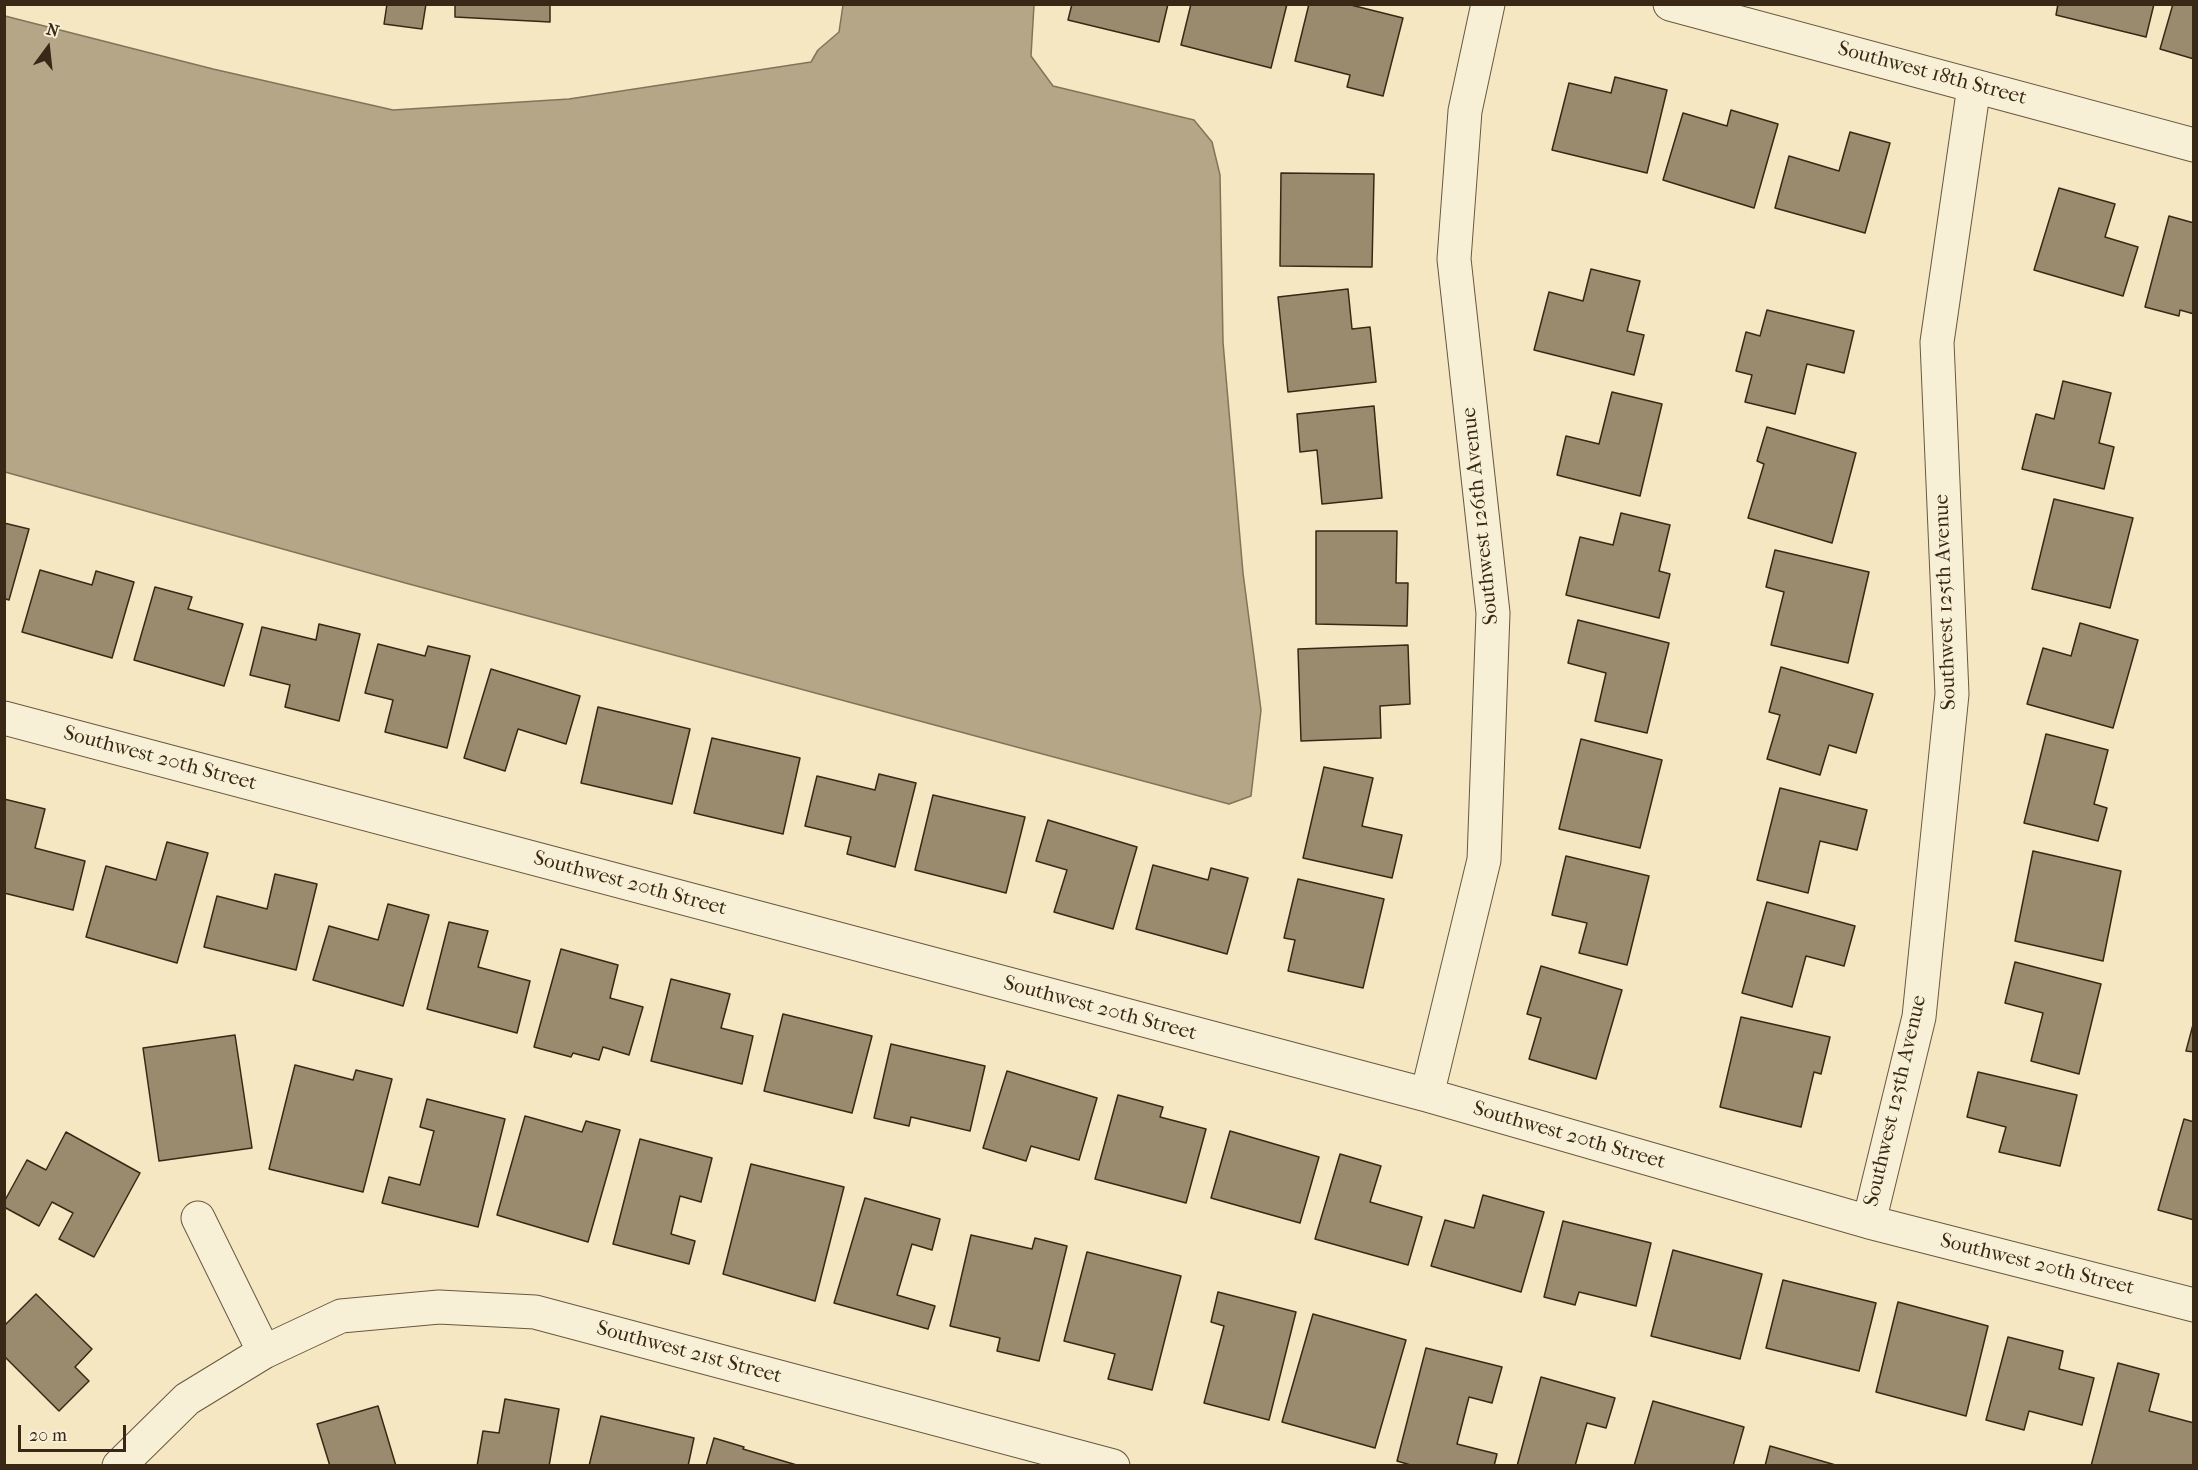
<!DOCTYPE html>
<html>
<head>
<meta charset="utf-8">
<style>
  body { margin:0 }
  #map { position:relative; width:2198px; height:1470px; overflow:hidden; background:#f4e7c1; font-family:"IM FELL French Canon",serif }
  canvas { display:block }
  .frame { position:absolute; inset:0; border:6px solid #392815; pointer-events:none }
  .north { position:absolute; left:18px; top:18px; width:60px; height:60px; -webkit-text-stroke:4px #f8efd7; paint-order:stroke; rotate:15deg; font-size:16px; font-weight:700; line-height:24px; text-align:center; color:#392815 }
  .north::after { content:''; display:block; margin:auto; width:21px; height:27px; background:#392815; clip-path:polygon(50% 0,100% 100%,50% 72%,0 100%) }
  .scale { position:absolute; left:18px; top:1425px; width:108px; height:27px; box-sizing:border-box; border:3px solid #392815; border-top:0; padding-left:8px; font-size:18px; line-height:21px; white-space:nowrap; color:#392815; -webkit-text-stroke:4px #f8efd7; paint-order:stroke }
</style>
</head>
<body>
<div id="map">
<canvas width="2198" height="1470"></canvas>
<div class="frame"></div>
<div class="north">N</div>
<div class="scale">20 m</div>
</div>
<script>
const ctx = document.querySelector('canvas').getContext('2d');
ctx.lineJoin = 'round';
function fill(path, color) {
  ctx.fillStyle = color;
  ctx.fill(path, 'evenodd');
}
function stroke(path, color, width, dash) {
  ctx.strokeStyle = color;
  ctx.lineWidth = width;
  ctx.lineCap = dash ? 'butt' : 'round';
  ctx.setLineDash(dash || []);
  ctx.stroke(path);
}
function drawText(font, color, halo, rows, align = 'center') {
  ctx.font = font + ' "IM FELL French Canon",serif';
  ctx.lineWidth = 4.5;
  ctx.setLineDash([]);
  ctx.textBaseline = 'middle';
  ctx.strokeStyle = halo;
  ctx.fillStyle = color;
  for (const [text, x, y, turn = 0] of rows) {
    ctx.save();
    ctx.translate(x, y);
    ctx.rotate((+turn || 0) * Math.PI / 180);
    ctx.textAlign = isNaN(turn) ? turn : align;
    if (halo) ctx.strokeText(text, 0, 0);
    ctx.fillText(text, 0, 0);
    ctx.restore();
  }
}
const water = new Path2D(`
  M843,5H1034L1031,56L1053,86L1194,120L1212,142L1220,175L1223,342L1243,573L1261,710L1251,796L1229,804L409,584L5,472V16L213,69L393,110L569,99L811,62L818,50L839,32Z`);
fill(water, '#b4a687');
stroke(water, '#837459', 1.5);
const building = new Path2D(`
  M387,4H426L422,29L384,24Z
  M455,4H550V22L455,17Z
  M1072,4H1168L1159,42L1068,20Z
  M1191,4H1287L1271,68L1181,45Z
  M1309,4H1347L1403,18L1383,96L1347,87L1350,75L1295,61Z
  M2058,4H2154L2146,37L2056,15Z
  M2173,4H2194V59L2160,49Z
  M1615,77L1667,90L1647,173L1552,150L1569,83L1611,93Z
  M1731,110L1778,124L1754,208L1663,180L1683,113L1727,126Z
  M1850,132L1890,143L1865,233L1775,208L1789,156L1839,171Z
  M1281,173L1374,174L1372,267L1280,266Z
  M2059,188L2115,204L2105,237L2138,247L2123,296L2034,270Z
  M2169,216L2194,223V314L2180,310L2179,316L2145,307Z
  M1591,269L1640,281L1627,331L1644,335L1634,375L1534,350L1549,292L1583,301Z
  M1348,289L1352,329L1370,327L1376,382L1288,392L1278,297Z
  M1767,310L1854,331L1844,373L1807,364L1795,414L1745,402L1752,375L1736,371L1746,332L1760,336Z
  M2063,381L2111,393L2099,443L2114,447L2104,489L2022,469L2036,414L2054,419Z
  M1612,392L1662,404L1640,496L1557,475L1566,436L1599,444Z
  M1374,406L1382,498L1322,504L1317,450L1300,452L1297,414Z
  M1767,427L1856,453L1832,543L1748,518L1764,464L1757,461Z
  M2054,499L2133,518L2110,608L2032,589Z
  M1621,513L1670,525L1659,571L1670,574L1659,618L1566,595L1580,537L1613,545Z
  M4,523L29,529L9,600L6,599L4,603Z
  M1316,531H1397L1396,583H1408L1407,626L1316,624Z
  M1775,550L1869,572L1848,663L1771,645L1784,592L1766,587Z
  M40,570L92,585L96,571L134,582L112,658L22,632Z
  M155,587L192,597L188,609L243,624L224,686L134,660Z
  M1578,620L1669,643L1647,733L1595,721L1606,673L1568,663Z
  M2080,623L2138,640L2113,728L2027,704L2043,648L2071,656Z
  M319,624L360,634L339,721L285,707L290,685L250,675L262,627L316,640Z
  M378,644L425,656L428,646L470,656L447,748L385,732L393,700L365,693Z
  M1408,645L1410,704L1380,706L1381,738L1301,741L1298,649Z
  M1781,667L1873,694L1856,753L1829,745L1820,775L1767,759L1780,715L1769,712Z
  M491,669L580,696L566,744L518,729L505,771L464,758Z
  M598,707L690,729L672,804L581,783Z
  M2046,734L2108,750L2094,804L2107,808L2098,841L2024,823Z
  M712,738L800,758L783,834L694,813Z
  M1581,739L1662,760L1640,848L1559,829Z
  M1324,767L1373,778L1362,826L1402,835L1392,878L1303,858Z
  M879,774L916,783L895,867L847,854L851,837L805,826L817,776L875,790Z
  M1780,788L1867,810L1857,850L1820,841L1808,893L1757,880Z
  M933,795L1025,817L1006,893L915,870Z
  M4,799L45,809L35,848L85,861L73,910L4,893Z
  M1048,820L1137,847L1113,929L1054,912L1067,870L1036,861Z
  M167,842L208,853L177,963L86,937L106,866L156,880Z
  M2033,851L2121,871L2103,961L2015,941Z
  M1566,856L1649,876L1627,965L1579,953L1587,923L1552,915Z
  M1153,865L1208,880L1211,868L1248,878L1227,954L1136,929Z
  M275,874L317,884L296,970L204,947L217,896L267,909Z
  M1298,879L1384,899L1363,988L1288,971L1295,940L1284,938Z
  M1767,902L1855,926L1844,966L1806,956L1792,1007L1742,993Z
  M388,904L429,915L403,1006L313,980L329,926L378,940Z
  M449,922L488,931L478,967L530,981L517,1033L427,1009Z
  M561,949L618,965L610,998L643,1007L629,1055L603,1047L599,1060L573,1053L571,1057L534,1047Z
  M2015,962L2101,984L2079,1074L2031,1061L2043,1013L2005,1003Z
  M1541,966L1622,990L1596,1079L1529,1059L1541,1018L1527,1014Z
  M671,979L730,994L721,1028L753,1036L742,1084L651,1061Z
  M783,1014L872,1036L852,1113L764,1091Z
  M1741,1017L1830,1037L1821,1074L1814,1072L1801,1127L1720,1107Z
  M2194,1021V1052L2186,1051Z
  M235,1035L252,1148L159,1161L143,1048Z
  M891,1044L985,1066L970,1131L911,1117L909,1126L874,1118Z
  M295,1065L353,1080L356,1070L392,1079L363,1192L269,1169Z
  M1007,1071L1097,1098L1079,1160L1031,1146L1026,1161L983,1148Z
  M1978,1072L2077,1095L2060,1166L1999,1152L2006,1127L1967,1117Z
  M1118,1095L1163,1107L1160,1117L1206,1129L1186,1203L1095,1179Z
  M427,1099L505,1119L478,1227L382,1203L389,1177L420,1185L434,1131L420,1127Z
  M525,1116L582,1132L586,1121L620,1130L588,1242L497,1215Z
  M2184,1119L2194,1122V1220L2158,1210Z
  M1230,1131L1319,1157L1300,1223L1211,1198Z
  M66,1132L140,1173L94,1257L59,1239L73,1213L52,1202L39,1226L4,1207V1202L27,1160L46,1170Z
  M640,1139L712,1158L701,1202L680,1196L671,1234L695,1241L689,1264L613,1244Z
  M1340,1154L1381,1166L1370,1202L1422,1217L1408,1265L1315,1239Z
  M751,1164L844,1187L815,1301L723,1274Z
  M1483,1195L1544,1212L1521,1292L1431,1266L1445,1220L1474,1228Z
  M865,1198L940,1219L932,1250L912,1244L897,1295L935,1306L928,1329L834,1303Z
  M1563,1221L1651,1243L1636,1306L1579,1292L1575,1305L1544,1297Z
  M971,1235L1032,1249L1035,1238L1067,1246L1039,1361L997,1351L1000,1338L950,1326Z
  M1673,1250L1762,1274L1740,1359L1651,1336Z
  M1087,1252L1181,1276L1152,1390L1108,1379L1115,1354L1064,1341Z
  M1783,1280L1876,1303L1859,1371L1766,1348Z
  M1218,1292L1296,1312L1269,1420L1204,1403L1224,1326L1211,1322Z
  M36,1294L92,1349L75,1367L89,1381L59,1411L4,1356V1326Z
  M1898,1302L1988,1326L1966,1416L1876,1392Z
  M1313,1314L1406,1340L1375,1448L1282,1422Z
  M2008,1337L2063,1351L2059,1369L2094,1378L2082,1425L2029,1411L2024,1430L1986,1420Z
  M1426,1348L1502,1367L1492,1403L1469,1397L1457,1444L1497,1454L1494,1466H1414L1397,1461Z
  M2118,1363L2159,1374L2149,1411L2194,1423L2193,1466H2091Z
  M1541,1377L1615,1398L1606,1428L1587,1423L1575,1466H1517Z
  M505,1399L559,1409L549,1466H477L483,1431L499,1433Z
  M1653,1401L1744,1427L1733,1466H1634Z
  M378,1406L396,1466H330L317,1424Z
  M601,1416L694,1438L688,1466H589Z
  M714,1438L744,1447L743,1449L800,1466H706Z
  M1770,1446L1839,1466H1765Z`);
fill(building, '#9a8b6e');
stroke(building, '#392815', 1.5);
const minor = new Path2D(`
  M1670,4L2194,145
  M4,718L1427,1095L1869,1222L2194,1305
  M1427,1095L1484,860L1493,613L1454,259L1465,111L1488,4
  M198,1218L264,1352
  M1869,1222L1919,1017L1952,694L1937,342L1974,86
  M119,1466L187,1399L264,1352L341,1316L439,1307L535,1312L1113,1466`);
stroke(minor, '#685840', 35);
stroke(minor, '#f8efd7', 33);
drawText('21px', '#392815', '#f8efd7', [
  ["Southwest 18th Street",1932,74,15],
  ["Southwest 126th Avenue",1481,516,-96],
  ["Southwest 125th Avenue",1946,602,-92],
  ["Southwest 20th Street",160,759,15],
  ["Southwest 20th Street",630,884,15],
  ["Southwest 20th Street",1100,1009,15],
  ["Southwest 125th Avenue",1896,1101,-77],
  ["Southwest 20th Street",1569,1136,16],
  ["Southwest 20th Street",2037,1265,14],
  ["Southwest 21st Street",689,1353,15]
]);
</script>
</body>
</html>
